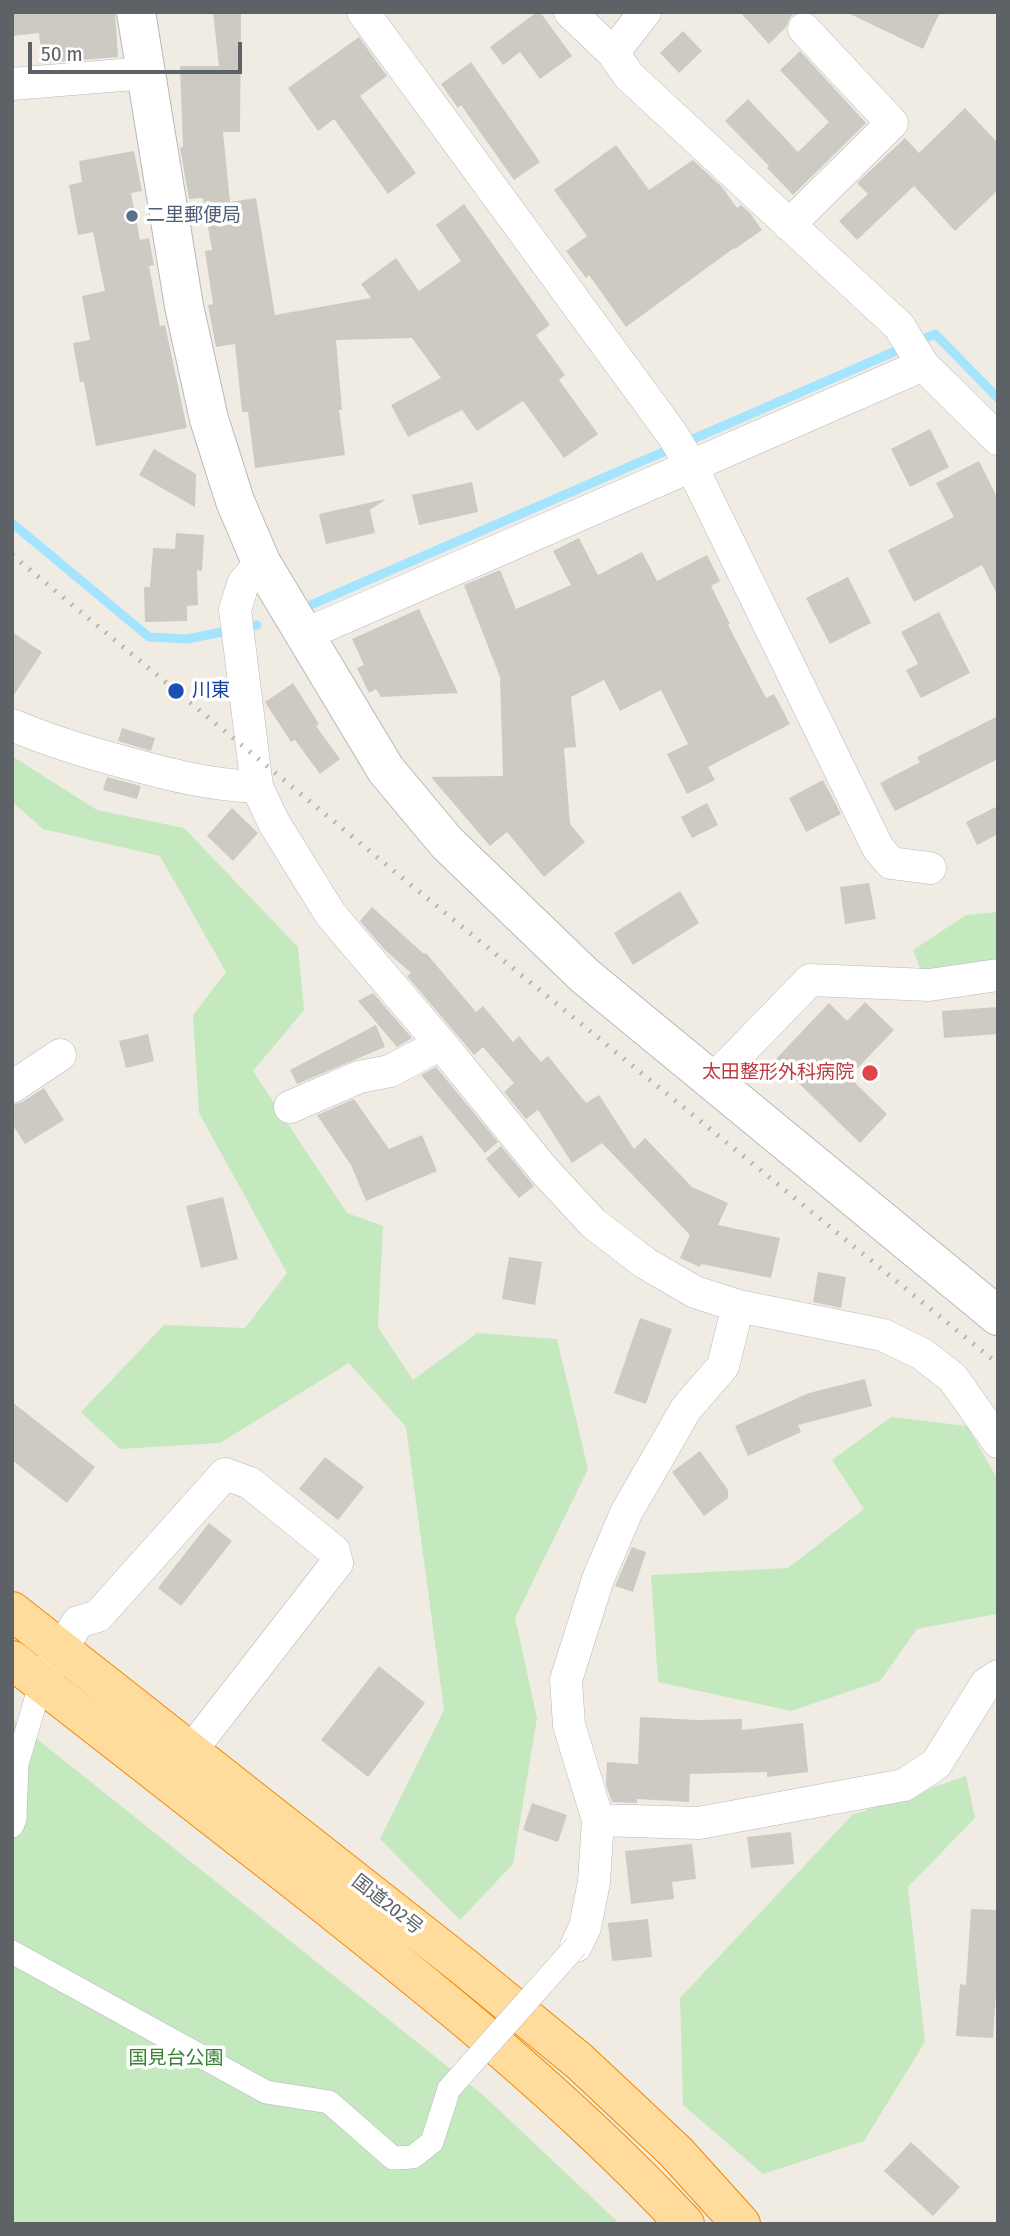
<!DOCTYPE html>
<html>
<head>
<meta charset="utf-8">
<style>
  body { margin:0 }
  #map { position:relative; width:1010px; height:2236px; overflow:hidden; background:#f0ece4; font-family:"Fira Sans Condensed",sans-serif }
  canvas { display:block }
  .frame { position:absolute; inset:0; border:14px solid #5c6266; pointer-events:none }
  .scale { position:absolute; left:28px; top:42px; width:214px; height:32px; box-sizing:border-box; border:4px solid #5c6266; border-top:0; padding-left:9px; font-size:21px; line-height:24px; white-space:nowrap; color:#5c6266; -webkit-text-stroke:5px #fff; paint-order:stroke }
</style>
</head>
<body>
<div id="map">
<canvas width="1010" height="2236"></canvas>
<div class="frame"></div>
<div class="scale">50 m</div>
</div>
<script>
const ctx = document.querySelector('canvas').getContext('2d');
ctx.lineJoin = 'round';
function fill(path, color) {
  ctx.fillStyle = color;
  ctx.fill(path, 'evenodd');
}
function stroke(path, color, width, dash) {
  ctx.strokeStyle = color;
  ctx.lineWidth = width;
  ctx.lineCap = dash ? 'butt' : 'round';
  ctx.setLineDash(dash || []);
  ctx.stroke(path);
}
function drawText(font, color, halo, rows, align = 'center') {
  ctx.font = font + ' "Fira Sans Condensed","Noto Sans JP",sans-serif';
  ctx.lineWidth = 7;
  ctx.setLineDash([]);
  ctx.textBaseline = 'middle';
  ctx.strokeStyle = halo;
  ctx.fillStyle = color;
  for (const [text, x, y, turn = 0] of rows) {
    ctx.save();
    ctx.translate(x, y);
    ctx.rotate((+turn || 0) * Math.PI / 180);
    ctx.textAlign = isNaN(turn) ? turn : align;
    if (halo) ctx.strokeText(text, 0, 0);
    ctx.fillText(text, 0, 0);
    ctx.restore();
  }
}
fill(new Path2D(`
  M12,756L97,810L184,828L298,947L304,1010L253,1071L347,1213L383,1226L378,1327L413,1380L477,1333L557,1339L588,1469L515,1618L537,1718L513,1864L460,1920L380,1839L444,1710L406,1427L349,1363L220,1443L120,1449L81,1412L164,1325L245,1328L287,1273L199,1113L193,1015L226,972L160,856L43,829L12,802Z
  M998,912V990L931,998L913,950L966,915Z
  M891,1417L967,1426L998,1480L997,1614L917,1629L880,1681L791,1711L658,1682L651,1575L788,1568L864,1509L832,1460Z
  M12,1719L482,2094L620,2224H12Z
  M966,1776L975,1818L908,1887L925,2042L864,2141L763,2174L683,2105L680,1998L852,1815Z`), '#c5e9bf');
stroke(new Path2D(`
  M12,523L149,637L187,639L257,625
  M313,604L935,334L998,398`), '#a5e4ff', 9);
fill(new Path2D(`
  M12,12H115L118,57L42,63L39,33L12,36Z
  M213,12H241L240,132H223L230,202L256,198L275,315L371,298L361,284L396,258L419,291L461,261L436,225L464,204L550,325L536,335L565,375L559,380L598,434L564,458L523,401L477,431L462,410L408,437L391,405L441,378L412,338L336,340L342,410H339L345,455L255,468L248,412H242L235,344L216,347L208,305L213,304L205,251L212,250L203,198L189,199L180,148L183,147L180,66H219Z
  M537,12H540L572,56L540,79L520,52L503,65L490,47Z
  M740,12H797L791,16L786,27L769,44Z
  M846,12H940L923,49Z
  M683,31L702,51L679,73L660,53Z
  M359,37L387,76L360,96L416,173L388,194L334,119L318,131L288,88Z
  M800,51L866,123L793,195L767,168L769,166L725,121L748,99L798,152L829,122L780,70Z
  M471,62L540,162L514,180L461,105L458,108L441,84Z
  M965,108L998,143V190L955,231L914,186L857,240L839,221L868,194L857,183L905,138L919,153Z
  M616,145L649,190L693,160L722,187L737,208L741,205L750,213L762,230L735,249L734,248L626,327L589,275L586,278L566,251L587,236L554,190Z
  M134,151L142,191L131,193L140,240L149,238L154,265L149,266L160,326L165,325L187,428L96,446L84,382H80L73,343L90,340L82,296L105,291L93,232L78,235L69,185L82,182L79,161Z
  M930,429L949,467L910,487L891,449Z
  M154,449L196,474L195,507L139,475Z
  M979,461L998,499V596L982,565L914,602L888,550L954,517L936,483Z
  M472,482L478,512L419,525L412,495Z
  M386,499L370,510L375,533L326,544L319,514Z
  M176,533L204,535L202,571L197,570L198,605L187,606V621L145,622L144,587H150L153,548L175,549Z
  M579,538L598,575L642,552L657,581L707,555L720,581L711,586L730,624L728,625L766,698L774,694L790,724L708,767L715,780L687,794L667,754L688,744L661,690L620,711L604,680L571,697L576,747L564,748L570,824L585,842L544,877L507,832L490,846L431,777L503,776L500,677L464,585L500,570L516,609L571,585L553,551Z
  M848,577L871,623L830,644L806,598Z
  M419,609L458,693L381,697L376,689L369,693L357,668L364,665L352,639Z
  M939,612L970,673L921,698L906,670L918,664L901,632Z
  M12,632L42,652L12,698Z
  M293,683L319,724L316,726L340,759L320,774L295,740L291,742L265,702Z
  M998,716V759L895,811L880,783L920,762L917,757Z
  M122,728L155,738L151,751L118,741Z
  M107,777L141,786L137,799L103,790Z
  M823,780L841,814L806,832L789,798Z
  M707,803L718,825L692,838L681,817Z
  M998,806V834L977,845L966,822Z
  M232,808L258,833L233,861L207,836Z
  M869,883L876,919L845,924L840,887Z
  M680,891L699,923L633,965L614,933Z
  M372,907L424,954L426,953L476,1012L483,1006L513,1042L519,1036L541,1062L548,1056L586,1103L599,1095L634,1149L645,1138L692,1187L728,1203L718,1225L780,1238L771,1278L701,1264L700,1267L680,1258L690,1235L602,1143L572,1163L538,1110L526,1119L504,1092L514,1083L483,1047L474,1055L407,976L411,973L385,950L360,921Z
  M373,993L412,1038L397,1047L358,1001Z
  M865,1002L894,1030L849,1077L887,1114L860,1143L775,1060L829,1003L847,1021Z
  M998,1007V1034L944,1038L942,1011Z
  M376,1025L385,1047L297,1084L290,1070Z
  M148,1034L154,1061L126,1068L119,1041Z
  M436,1067L498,1142L485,1153L421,1075Z
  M44,1088L64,1120L25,1144L12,1124V1105L22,1102Z
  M354,1099L389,1149L422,1135L437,1171L366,1201L351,1165L317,1115Z
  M501,1146L534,1186L519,1198L486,1159Z
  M223,1197L238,1259L201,1268L186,1206Z
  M509,1257L542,1262L535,1305L502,1299Z
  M818,1272L846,1277L841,1308L813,1302Z
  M640,1318L672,1329L646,1404L614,1393Z
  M865,1379L872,1406L798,1425L801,1432L748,1456L735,1426L809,1393Z
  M12,1402L95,1467L67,1503L12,1460Z
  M700,1451L728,1490V1498L704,1516L672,1472Z
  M325,1457L364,1487L338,1520L299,1489Z
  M209,1523L232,1541L181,1606L158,1588Z
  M632,1547L646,1552L633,1592L615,1586Z
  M379,1666L425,1703L368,1777L321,1740Z
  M640,1717L697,1720L742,1719V1730L803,1723L808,1772L767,1777V1772L690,1774L689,1802L637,1799V1803L612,1802L606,1785L607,1762L638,1764Z
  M532,1803L567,1815L558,1842L523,1830Z
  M791,1832L794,1864L751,1868L747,1837Z
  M692,1844L696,1879L672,1882L674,1899L631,1904L625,1851Z
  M971,1909L998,1910V1965L993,2038L956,2036L960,1984L966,1985Z
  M648,1919L652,1957L612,1961L608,1923Z
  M911,2142L960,2187L933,2216L884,2171Z`), '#cdc9c3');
const pedestrian = new Path2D(`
  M12,1826L15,1819L17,1764L41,1682
  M12,1952L266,2092L329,2102L393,2158L413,2157L432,2142L449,2089`);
const minor = new Path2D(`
  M363,12L672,434L691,465L878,848L891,863L930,868
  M570,12L613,53L629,76L899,326L923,365L998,439
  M613,53L645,12
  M12,84L146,73
  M789,225L892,123L804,29
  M261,562L243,584L235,610L257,787L274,823L331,915L441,1044L543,1169L593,1223L645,1263L695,1292L738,1306L883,1335L922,1354L953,1378L998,1442
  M306,634L923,365
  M12,725C47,740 83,751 120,761C166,774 209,785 257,787
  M713,1080L810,980L929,985L998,975
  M12,1087L60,1055
  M290,1107L359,1077L390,1071L441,1044
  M49,1669L78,1622L98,1616L225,1474L250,1483L334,1551L337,1563L176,1770
  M598,1820L699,1823L904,1785L936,1764L986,1684L998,1676
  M576,1946L585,1927L594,1882L598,1820L569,1725L566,1680L598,1579L626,1513L686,1409L723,1366L738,1306`);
const tertiary = new Path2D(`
  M136,12L184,306L209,419L235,501L261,562L386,770L447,843L585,976L998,1316`);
const trunk = new Path2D(`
  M12,1611L463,1966L579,2061L676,2152L741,2224
  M12,1660C108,1735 204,1810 300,1885C434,1991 568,2099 685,2224`);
stroke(pedestrian, '#b5b8bc', 24);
stroke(minor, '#b5b8bc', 33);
stroke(tertiary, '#b5b8bc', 40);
stroke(trunk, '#f48700', 40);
stroke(pedestrian, '#fff', 23);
stroke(minor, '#fff', 32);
stroke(tertiary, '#fff', 38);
stroke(trunk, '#ffdc9b', 38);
stroke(new Path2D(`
  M12,555L395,872L998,1364`), '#b5b6b7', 5, [2, 9]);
const pedestrianBridge = new Path2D(`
  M449,2089L576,1946`);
stroke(pedestrianBridge, '#b5b8bc', 24, []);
stroke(pedestrianBridge, '#fff', 23);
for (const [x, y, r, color] of [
  [132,216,7,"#5c6f8a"],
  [176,691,9,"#1a4fb4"],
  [870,1073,9,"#e0444e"]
]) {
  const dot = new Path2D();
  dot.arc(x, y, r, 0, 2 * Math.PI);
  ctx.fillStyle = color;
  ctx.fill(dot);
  stroke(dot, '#fff', 2.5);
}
drawText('19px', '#4e5e75', '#fff', [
  ["二里郵便局",146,216]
], 'left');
drawText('19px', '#164399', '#fff', [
  ["川東",192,691]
], 'left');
drawText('19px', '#be3a42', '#fff', [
  ["太田整形外科病院",854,1073]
], 'right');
drawText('19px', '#5c6266', '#fff', [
  ["国道202号",387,1905,38]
]);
drawText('19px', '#36822f', '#fff', [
  ["国見台公園",176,2059]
]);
</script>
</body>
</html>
